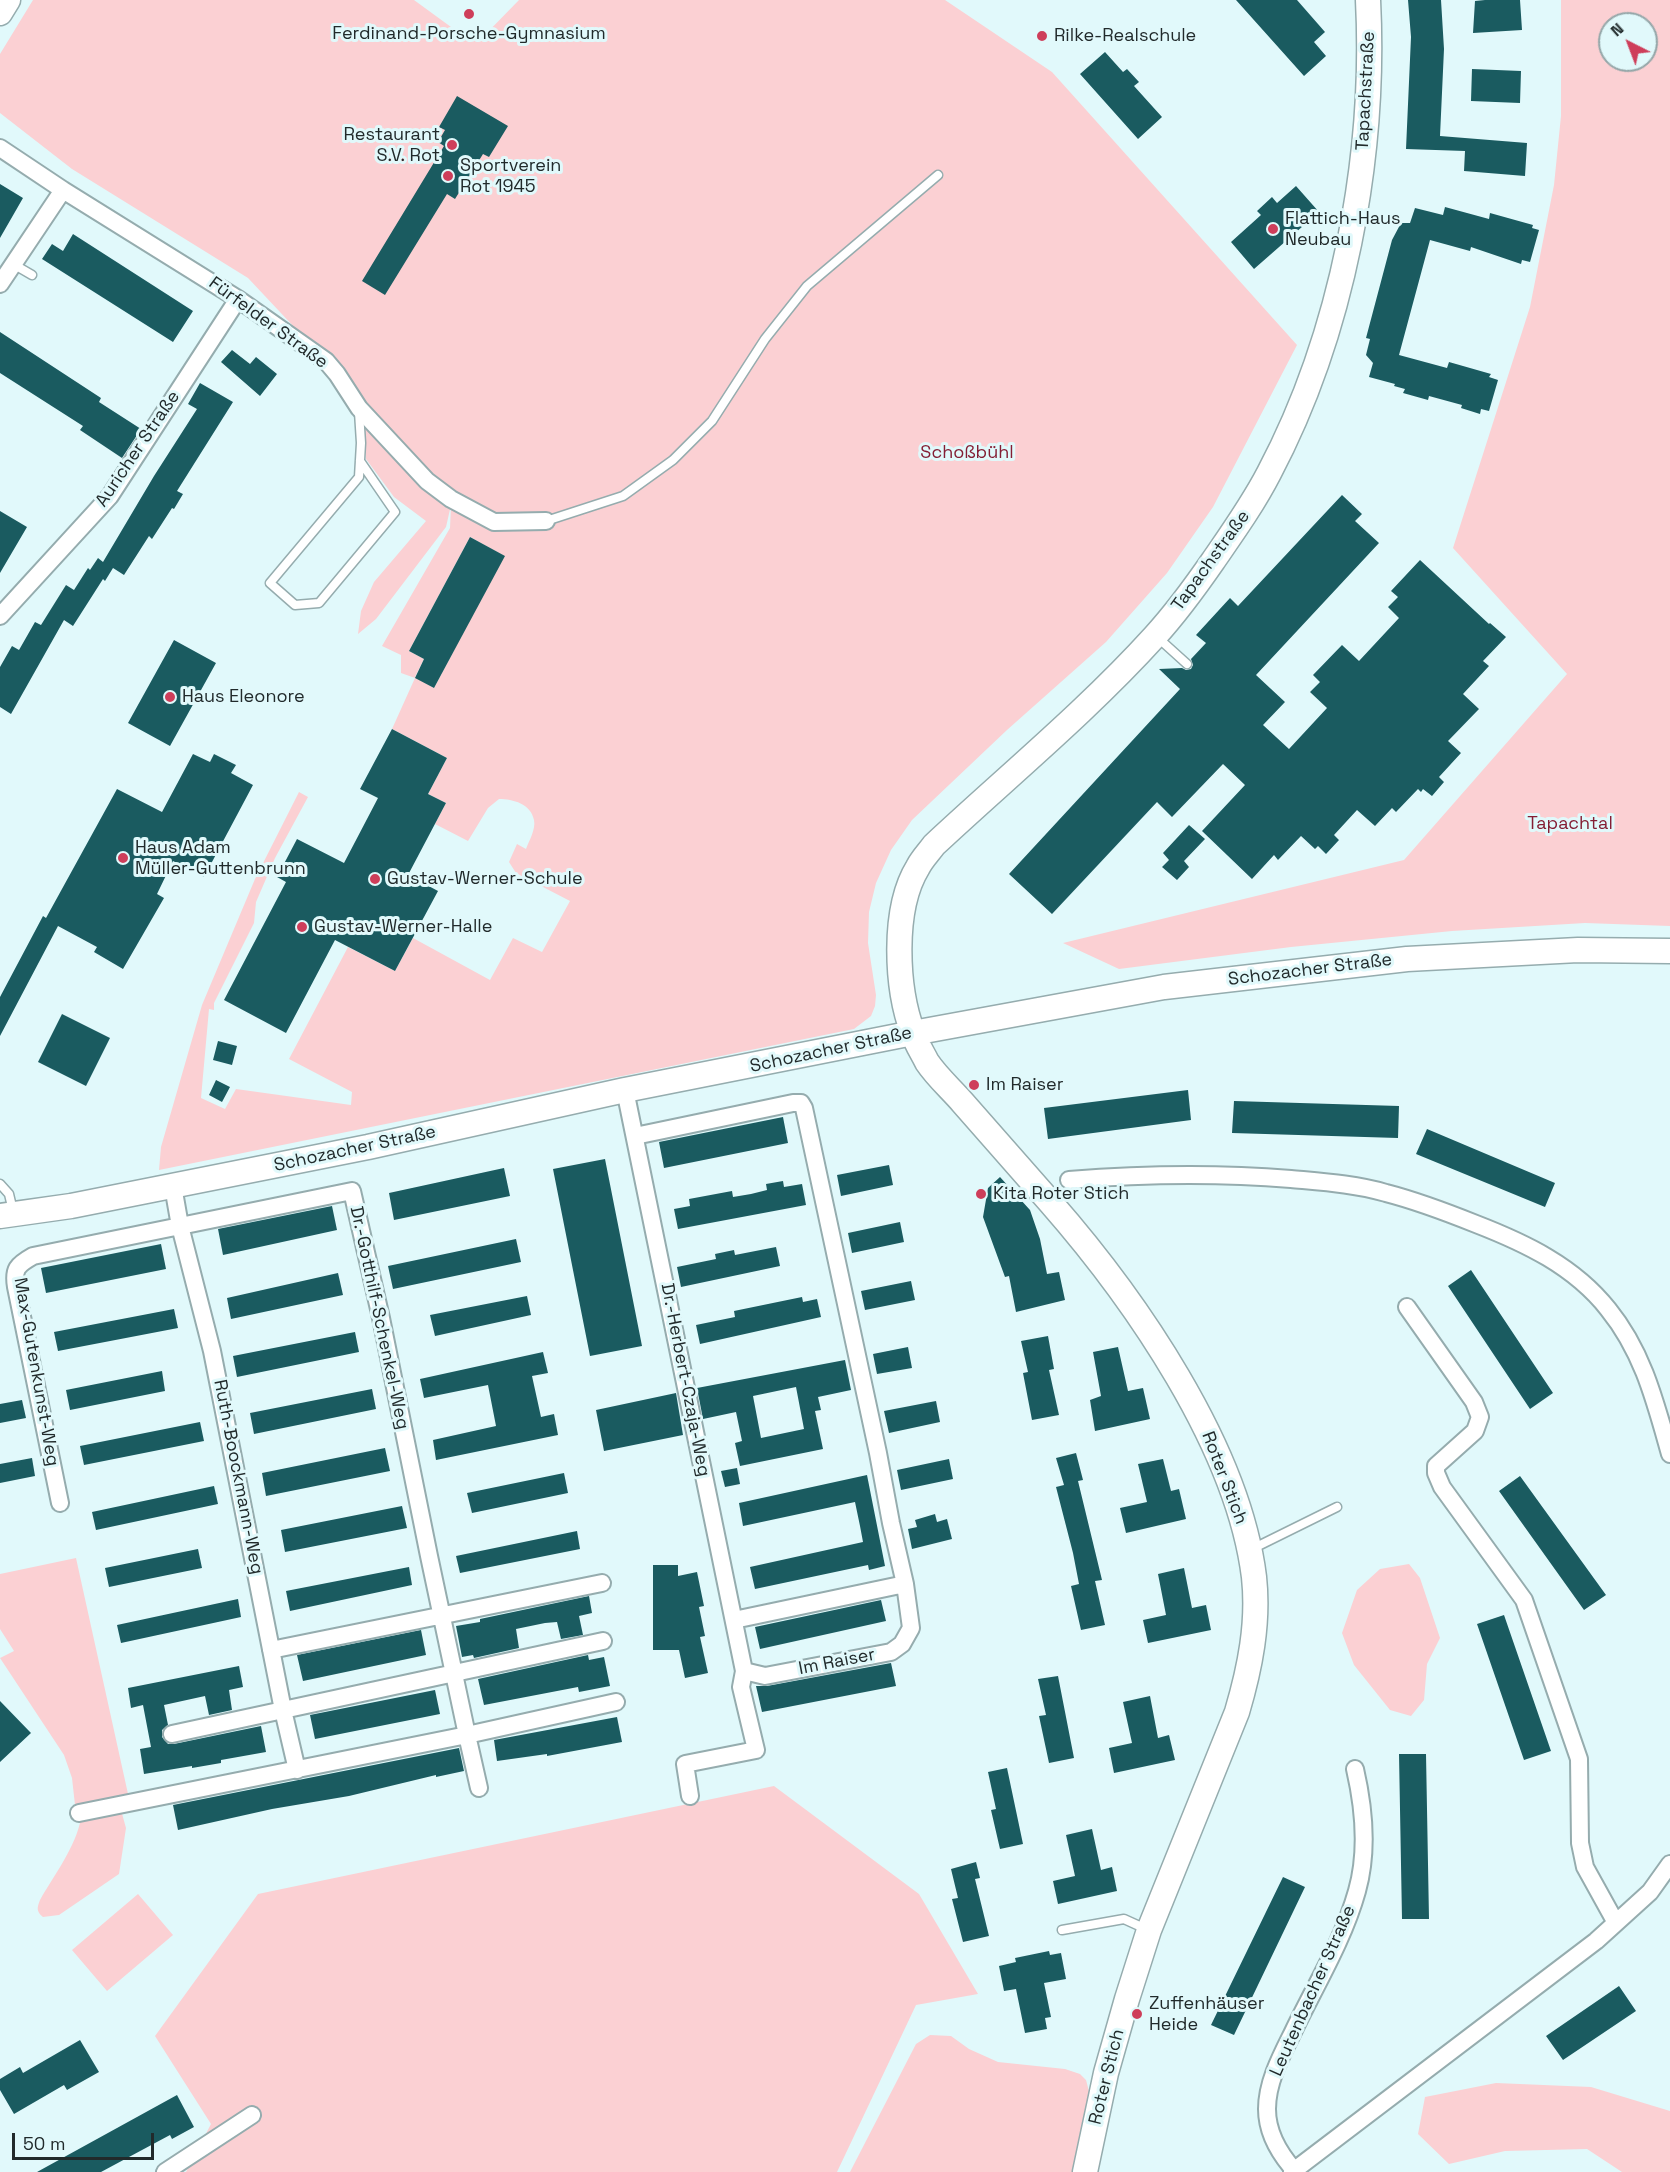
<!DOCTYPE html>
<html>
<head>
<meta charset="utf-8">
<style>
  body { margin:0 }
  #map { position:relative; width:1670px; height:2172px; overflow:hidden; background:#e1f9fb; font-family:"Space Grotesk",sans-serif }
  canvas { display:block }
  .north { position:absolute; left:1598px; top:12px; width:60px; height:60px; box-sizing:border-box; background:#e1f9fb; border:2px solid #94a6a8; border-radius:50%; rotate:318deg; font-size:16px; font-weight:700; line-height:24px; text-align:center; color:#212a2b }
  .north::after { content:''; display:block; margin:auto; width:21px; height:27px; background:#ce3e5a; clip-path:polygon(50% 0,100% 100%,50% 72%,0 100%) }
  .scale { position:absolute; left:12px; top:2133px; width:142px; height:27px; box-sizing:border-box; border:3px solid #212a2b; border-top:0; padding-left:8px; font-size:18px; line-height:21px; white-space:nowrap; color:#212a2b; -webkit-text-stroke:4px #e1f9fb; paint-order:stroke }
</style>
</head>
<body>
<div id="map">
<canvas width="1670" height="2172"></canvas>
<div class="north">N</div>
<div class="scale">50 m</div>
</div>
<script>
const ctx = document.querySelector('canvas').getContext('2d');
ctx.lineJoin = 'round';
function fill(path, color) {
  ctx.fillStyle = color;
  ctx.fill(path, 'evenodd');
}
function stroke(path, color, width, dash) {
  ctx.strokeStyle = color;
  ctx.lineWidth = width;
  ctx.lineCap = dash ? 'butt' : 'round';
  ctx.setLineDash(dash || []);
  ctx.stroke(path);
}
function drawText(font, color, halo, rows, align = 'center') {
  ctx.font = font + ' "Space Grotesk",sans-serif';
  ctx.lineWidth = 6;
  ctx.setLineDash([]);
  ctx.textBaseline = 'middle';
  ctx.strokeStyle = halo;
  ctx.fillStyle = color;
  for (const [text, x, y, turn = 0] of rows) {
    ctx.save();
    ctx.translate(x, y);
    ctx.rotate((+turn || 0) * Math.PI / 180);
    ctx.textAlign = isNaN(turn) ? turn : align;
    if (halo) ctx.strokeText(text, 0, 0);
    ctx.fillText(text, 0, 0);
    ctx.restore();
  }
}
fill(new Path2D(`
  M33,0H414L451,27L478,42L519,0H945L1052,72L1297,345L1213,507L1167,573L1106,642L1007,730L912,820L891,850L876,883L869,912L868,943L876,995L875,1006L871,1016L854,1029L159,1170L161,1147L202,1005L255,879L299,792L308,797L275,858L256,902L254,923L214,1003V1010L209,1009L201,1098L225,1109L236,1089L351,1105L352,1092L289,1059L348,947L395,971L413,938L490,980L513,938L542,952L570,901L516,873L509,862L517,844L526,849C529,841 536,829 534,820C531,804 513,799 499,799L488,808L468,841L435,824L446,803L428,794L447,758L392,729L415,678L401,673V655L382,646L450,528L451,505L446,527L376,619L358,634L361,611L374,582L426,521L394,497L366,459L359,408L326,361L248,278L72,169L0,113V54ZM470,537L504,556L434,688L415,677L424,659L409,651Z
  M1561,0H1670V926L1585,923L1452,931L1291,947L1119,969L1063,943L1404,860L1567,674L1453,548L1530,307L1554,185L1561,116ZM1610,24H1646V60H1610Z
  M76,1558L130,1803L79,1813L75,1805L72,1778L64,1755L0,1658L14,1651L0,1629V1574Z
  M1409,1564L1420,1578L1440,1638L1427,1664L1424,1700L1411,1716L1390,1710L1354,1665L1342,1633L1357,1590L1380,1569Z
  M774,1786L919,1894L978,1994L916,2005L837,2172H186L211,2124L155,2036L258,1894Z
  M121,1810L126,1828L119,1874L59,1915L43,1917C36,1911 37,1908 40,1900C54,1875 76,1847 81,1818Z
  M138,1894L173,1935L107,1991L72,1950Z
  M930,2035L951,2036L969,2049L998,2062L1065,2069L1080,2074L1086,2080L1090,2095L1075,2172H850L916,2044Z
  M1496,2083L1591,2087L1670,2111V2172H1622L1587,2149L1505,2151L1449,2164L1418,2134L1425,2097Z`), '#fbd0d3');
fill(new Path2D(`
  M1236,0H1297L1325,32L1314,42L1326,56L1304,76Z
  M1408,0H1441L1444,49L1440,136L1527,143L1525,176L1464,171L1465,151L1406,149L1411,37Z
  M1485,0H1520L1522,30L1473,33L1475,1Z
  M1105,52L1123,72L1127,69L1139,82L1134,86L1162,117L1138,139L1080,74Z
  M1472,69L1521,71L1520,103L1471,101Z
  M457,96L508,126L489,157L483,154L455,199L447,194L385,295L362,281L444,146L438,142L445,130L439,127Z
  M0,184L23,198L0,238Z
  M1296,186L1319,212L1254,269L1231,242L1261,215L1257,211L1272,197L1277,203Z
  M1445,207L1489,219L1490,213L1533,225L1532,228L1539,230L1530,262L1522,260L1521,264L1471,247L1470,251L1430,240L1399,355L1447,368L1449,362L1491,374L1489,377L1498,380L1489,411L1481,409L1480,414L1461,408L1462,405L1429,396L1428,400L1403,393L1405,389L1394,386L1395,384L1369,377L1373,363L1366,355L1370,339L1366,338L1392,240L1401,223H1410L1415,208L1443,215Z
  M73,234L193,311L173,342L42,259L52,244L63,251Z
  M0,332L101,398L99,402L141,429L122,458L80,430L83,426L0,373Z
  M232,350L250,364L256,357L277,374L260,396L221,362Z
  M200,383L233,402L177,491L183,494L174,509L172,508L152,539L149,536L124,575L113,568L105,581L103,579L73,626L64,620L11,714L0,707V667L12,646L19,650L35,622L41,625L66,585L74,590L88,568L90,570L98,558L103,562L154,476L197,409L188,404Z
  M1342,495L1362,514L1355,521L1379,543L1256,675L1285,702L1263,725L1289,749L1327,708L1310,692L1320,682L1313,675L1342,645L1359,661L1399,618L1388,607L1398,597L1391,591L1420,560L1489,624L1490,623L1506,637L1483,661L1489,666L1463,694L1479,709L1448,741L1461,753L1439,777L1444,782L1432,796L1423,789L1421,792L1418,789L1396,812L1392,808L1375,826L1357,810L1334,835L1339,840L1326,854L1318,846L1315,849L1301,836L1278,860L1274,855L1252,879L1202,831L1245,785L1223,764L1172,817L1157,802L1052,914L1009,874L1180,689L1159,669L1182,668L1186,670L1191,669L1193,665L1191,659L1206,643L1196,635L1230,598L1238,606Z
  M0,511L27,527L0,573Z
  M470,537L505,556L434,688L415,678L424,659L409,651Z
  M174,640L216,663L170,746L128,723Z
  M392,729L447,758L428,794L446,803L408,875L438,891L395,971L335,940L286,1033L224,1000L286,882L277,877L297,839L344,863L378,798L360,789Z
  M193,754L210,762L214,754L236,765L231,773L253,785L204,877L173,861L157,894L164,898L123,969L94,952L97,947L58,926L0,1036V997L43,916L46,918L117,789L162,812Z
  M1189,825L1205,839L1184,861L1189,867L1177,880L1162,867L1169,860L1163,853Z
  M62,1014L110,1038L86,1086L38,1062Z
  M218,1041L237,1046L232,1065L213,1060Z
  M216,1080L230,1087L222,1102L209,1095Z
  M1188,1090L1191,1120L1048,1139L1044,1108Z
  M1234,1101L1399,1106L1398,1138L1232,1133Z
  M783,1117L788,1143L664,1168L659,1142Z
  M1427,1129L1555,1183L1545,1207L1416,1154Z
  M605,1159L642,1346L590,1356L553,1169Z
  M889,1165L893,1185L841,1196L837,1175Z
  M504,1168L510,1196L394,1220L389,1193Z
  M1000,1177L1030,1210L1040,1239L1047,1274L1059,1272L1065,1300L1016,1312L1009,1276L1005,1277L983,1217L988,1188Z
  M783,1181L784,1187L802,1184L806,1205L678,1229L674,1209L690,1206L689,1199L732,1191L733,1197L751,1194L767,1190L766,1184Z
  M332,1206L337,1230L223,1255L218,1229Z
  M900,1222L904,1242L852,1253L848,1233Z
  M516,1239L521,1262L393,1289L388,1266Z
  M161,1244L166,1269L46,1293L41,1268Z
  M776,1247L780,1266L681,1287L677,1267L716,1259L715,1254L734,1250L735,1255Z
  M1471,1270L1553,1393L1530,1409L1448,1286Z
  M338,1273L343,1295L231,1319L227,1298Z
  M911,1281L915,1300L865,1310L861,1291Z
  M527,1296L531,1315L435,1336L430,1315Z
  M802,1297L803,1302L817,1299L821,1317L700,1344L696,1325L735,1317L734,1311Z
  M174,1309L178,1328L58,1351L54,1332Z
  M355,1332L359,1352L237,1377L233,1356Z
  M1048,1336L1054,1369L1049,1370L1059,1415L1032,1420L1023,1373L1028,1372L1021,1341Z
  M908,1347L912,1368L877,1374L873,1354Z
  M1118,1347L1128,1391L1143,1388L1150,1419L1095,1431L1090,1400L1101,1396L1093,1352Z
  M543,1352L548,1373L532,1376L541,1417L554,1414L558,1435L436,1460L433,1440L496,1426L488,1385L424,1398L420,1379Z
  M845,1360L851,1390L818,1397L821,1410L815,1411L823,1449L740,1466L735,1443L742,1441L736,1412L703,1419L697,1388ZM796,1387L804,1429L761,1438L753,1396Z
  M162,1371L165,1391L70,1410L66,1390Z
  M372,1389L376,1409L254,1434L250,1413Z
  M676,1393L683,1435L604,1451L596,1410Z
  M22,1400L26,1418L0,1423V1404Z
  M936,1401L940,1422L889,1433L884,1411Z
  M200,1422L204,1441L84,1465L80,1446Z
  M385,1448L390,1471L266,1496L262,1473Z
  M1076,1453L1083,1480L1078,1481L1102,1580L1095,1581L1105,1625L1081,1630L1071,1586L1079,1584L1073,1553L1056,1487L1064,1485L1056,1458Z
  M32,1458L35,1476L0,1483V1464Z
  M949,1459L953,1479L901,1490L897,1470Z
  M1163,1459L1171,1491L1179,1489L1186,1519L1126,1533L1120,1508L1147,1502L1138,1464Z
  M737,1468L740,1484L725,1487L721,1471Z
  M564,1473L568,1493L472,1513L467,1493Z
  M867,1475L885,1566L869,1570L868,1565L755,1589L750,1567L863,1542L860,1526L855,1502L743,1526L739,1503Z
  M1520,1476L1606,1595L1584,1610L1499,1491Z
  M214,1486L218,1504L96,1530L92,1512Z
  M402,1506L407,1528L285,1552L281,1530Z
  M935,1514L937,1522L947,1519L952,1539L912,1549L908,1529L917,1527L915,1520Z
  M577,1531L580,1549L460,1573L456,1556Z
  M198,1549L202,1568L109,1587L105,1568Z
  M653,1565H678V1576L697,1572L704,1606L699,1607L705,1636L700,1637L708,1673L685,1678L679,1650H653Z
  M409,1567L412,1585L290,1611L286,1591Z
  M1184,1568L1192,1608L1206,1605L1211,1630L1148,1643L1143,1620L1166,1615L1158,1574Z
  M589,1596L592,1613L579,1616L583,1635L561,1639L557,1622L545,1623L516,1629L519,1648L474,1658L473,1655L462,1657L456,1626L480,1622V1619Z
  M238,1599L241,1617L121,1643L117,1625Z
  M881,1600L886,1621L760,1649L755,1627Z
  M1504,1615L1551,1751L1524,1760L1477,1624Z
  M421,1630L426,1655L303,1681L297,1655Z
  M588,1655L589,1660L604,1657L610,1686L579,1692L578,1687L484,1705L478,1679Z
  M891,1663L896,1686L762,1712L756,1686H767Z
  M239,1666L243,1687L229,1690L232,1710L209,1715L205,1696L164,1705L168,1725L162,1730V1737L168,1744H174L261,1726L266,1752L221,1760V1763L192,1768V1766L144,1774L140,1749L151,1747L143,1705L131,1708L128,1688Z
  M1058,1676L1074,1758L1049,1763L1039,1716L1046,1715L1038,1679Z
  M435,1690L440,1714L315,1739L310,1715Z
  M1150,1696L1158,1738L1169,1735L1175,1760L1114,1773L1109,1748L1132,1743L1123,1702Z
  M0,1701L31,1733L0,1762Z
  M617,1717L622,1742L547,1756V1754L497,1761L494,1740Z
  M459,1748L464,1771L436,1777V1775L349,1796L272,1809L178,1830L173,1805Z
  M1399,1754H1426L1429,1919H1402Z
  M1007,1768L1023,1844L1000,1849L991,1810L996,1809L988,1772Z
  M1092,1829L1101,1870L1112,1867L1117,1891L1058,1904L1053,1881L1075,1876L1066,1835Z
  M976,1862L980,1878L975,1879L989,1936L963,1942L952,1899L958,1898L951,1869Z
  M1283,1877L1305,1887L1234,2035L1211,2025Z
  M1049,1951L1050,1955L1061,1953L1066,1979L1044,1983L1051,2017L1045,2018L1047,2029L1025,2033L1016,1989L1004,1991L999,1966L1016,1962L1015,1958Z
  M1619,1986L1636,2011L1563,2060L1546,2036Z
  M80,2040L99,2072L67,2090L64,2085L14,2114L0,2090V2079L20,2067L23,2073Z
  M177,2095L194,2127L172,2139L170,2135L101,2172H37Z`), '#1a5b60');
const lane = new Path2D(`
  M13,264L32,275
  M359,412L361,443L359,477L270,583L295,605L319,603L395,512L360,461
  M546,521L623,496L673,460L712,421L765,339L807,286L938,175
  M1156,636L1187,664
  M0,1184L9,1194L13,1211
  M1252,1549L1337,1507
  M1062,1930L1124,1919L1146,1929`);
const street = new Path2D(`
  M0,148L63,190L238,299L326,361L337,374L359,408L427,481L451,499L494,522L546,521
  M0,284L63,190
  M0,616L110,496L238,299
  M625,1090L744,1671L741,1687L756,1750L685,1764L690,1796
  M635,1136L793,1103H801L804,1108L878,1453L891,1523L905,1584L911,1628L902,1644L891,1652L765,1676L744,1671
  M1069,1180C1144,1174 1217,1173 1291,1179C1323,1182 1355,1184 1386,1193C1417,1201 1446,1212 1476,1224C1525,1243 1574,1266 1608,1309C1643,1352 1655,1401 1670,1454
  M173,1186L180,1226L212,1351L283,1710L297,1770
  M1407,1307L1474,1402L1480,1417L1475,1431L1436,1466V1473L1442,1487L1524,1600L1579,1759L1580,1843L1585,1867L1616,1923
  M60,1503L16,1287C13,1269 17,1265 33,1256L352,1191L381,1318L429,1556L467,1735L79,1813
  M734,1620L905,1584
  M271,1650L602,1583
  M172,1734L603,1641
  M479,1788L467,1735L616,1702
  M1294,2170C1279,2153 1267,2132 1267,2109C1267,2082 1281,2056 1293,2032C1315,1986 1343,1941 1357,1891C1368,1852 1364,1808 1355,1769
  M165,2172L252,2115
  M1292,2172L1596,1941L1650,1892L1670,1864`);
const secondary = new Path2D(`
  M0,13L8,0
  M0,1216L71,1206L368,1147L625,1090L913,1033L1164,987L1407,959L1578,950L1670,951
  M1085,2172L1106,2073L1127,1999L1149,1930L1237,1712C1250,1668 1259,1623 1254,1577C1238,1447 1135,1299 1050,1202C1021,1169 992,1136 963,1103C951,1089 937,1077 927,1062C922,1052 916,1043 913,1033C896,988 892,909 918,867C922,859 929,852 934,845C1008,776 1087,711 1155,636C1176,613 1195,587 1213,561C1233,532 1253,504 1269,473C1343,333 1376,157 1368,0`);
stroke(lane, '#95acae', 11);
stroke(street, '#95acae', 20);
stroke(secondary, '#95acae', 27);
stroke(lane, '#fff', 8);
stroke(street, '#fff', 16);
stroke(secondary, '#fff', 24);
for (const [x, y, r, color] of [
  [469,14,6,"#ce3e5a"],
  [1042,36,6,"#ce3e5a"],
  [452,145,6,"#ce3e5a"],
  [448,176,6,"#ce3e5a"],
  [1273,229,6,"#ce3e5a"],
  [170,697,6,"#ce3e5a"],
  [123,858,6,"#ce3e5a"],
  [375,879,6,"#ce3e5a"],
  [302,927,6,"#ce3e5a"],
  [974,1085,6,"#ce3e5a"],
  [981,1194,6,"#ce3e5a"],
  [1137,2014,6,"#ce3e5a"]
]) {
  const dot = new Path2D();
  dot.arc(x, y, r, 0, 2 * Math.PI);
  ctx.fillStyle = color;
  ctx.fill(dot);
  stroke(dot, '#e1f9fb', 2);
}
drawText('18px', '#212a2b', '#e1f9fb', [
  ["Ferdinand-Porsche-Gymnasium",469,34,"center"],
  ["Rilke-Realschule",1054,36],
  ["Restaurant",440,135,"right"],
  ["S.V. Rot",440,156,"right"],
  ["Sportverein",460,166],
  ["Rot 1945",460,187],
  ["Flattich-Haus",1285,219],
  ["Neubau",1285,240],
  ["Haus Eleonore",182,697],
  ["Haus Adam",135,848],
  ["Müller-Guttenbrunn",135,869],
  ["Gustav-Werner-Schule",387,879],
  ["Gustav-Werner-Halle",314,927],
  ["Im Raiser",986,1085],
  ["Kita Roter Stich",993,1194],
  ["Zuffenhäuser",1149,2004],
  ["Heide",1149,2025]
], 'left');
drawText('18px', '#212a2b', '#e1f9fb', [
  ["Tapachstraße",1366,91,-87],
  ["Fürfelder Straße",268,323,36],
  ["Auricher Straße",138,449,-56],
  ["Tapachstraße",1211,561,-54],
  ["Schozacher Straße",1310,970,-7],
  ["Schozacher Straße",831,1050,-12],
  ["Schozacher Straße",355,1149,-12],
  ["Dr.-Gotthilf-Schenkel-Weg",379,1318,78],
  ["Max-Gutenkunst-Weg",36,1372,80],
  ["Dr.-Herbert-Czaja-Weg",685,1380,79],
  ["Ruth-Boockmann-Weg",238,1477,79],
  ["Roter Stich",1224,1478,69],
  ["Im Raiser",837,1662,-11],
  ["Leutenbacher Straße",1313,1991,-66],
  ["Roter Stich",1107,2077,-76]
]);
drawText('18px', '#841e34', '#e1f9fb', [
  ["Schoßbühl",967,453],
  ["Tapachtal",1570,824]
]);
</script>
</body>
</html>
